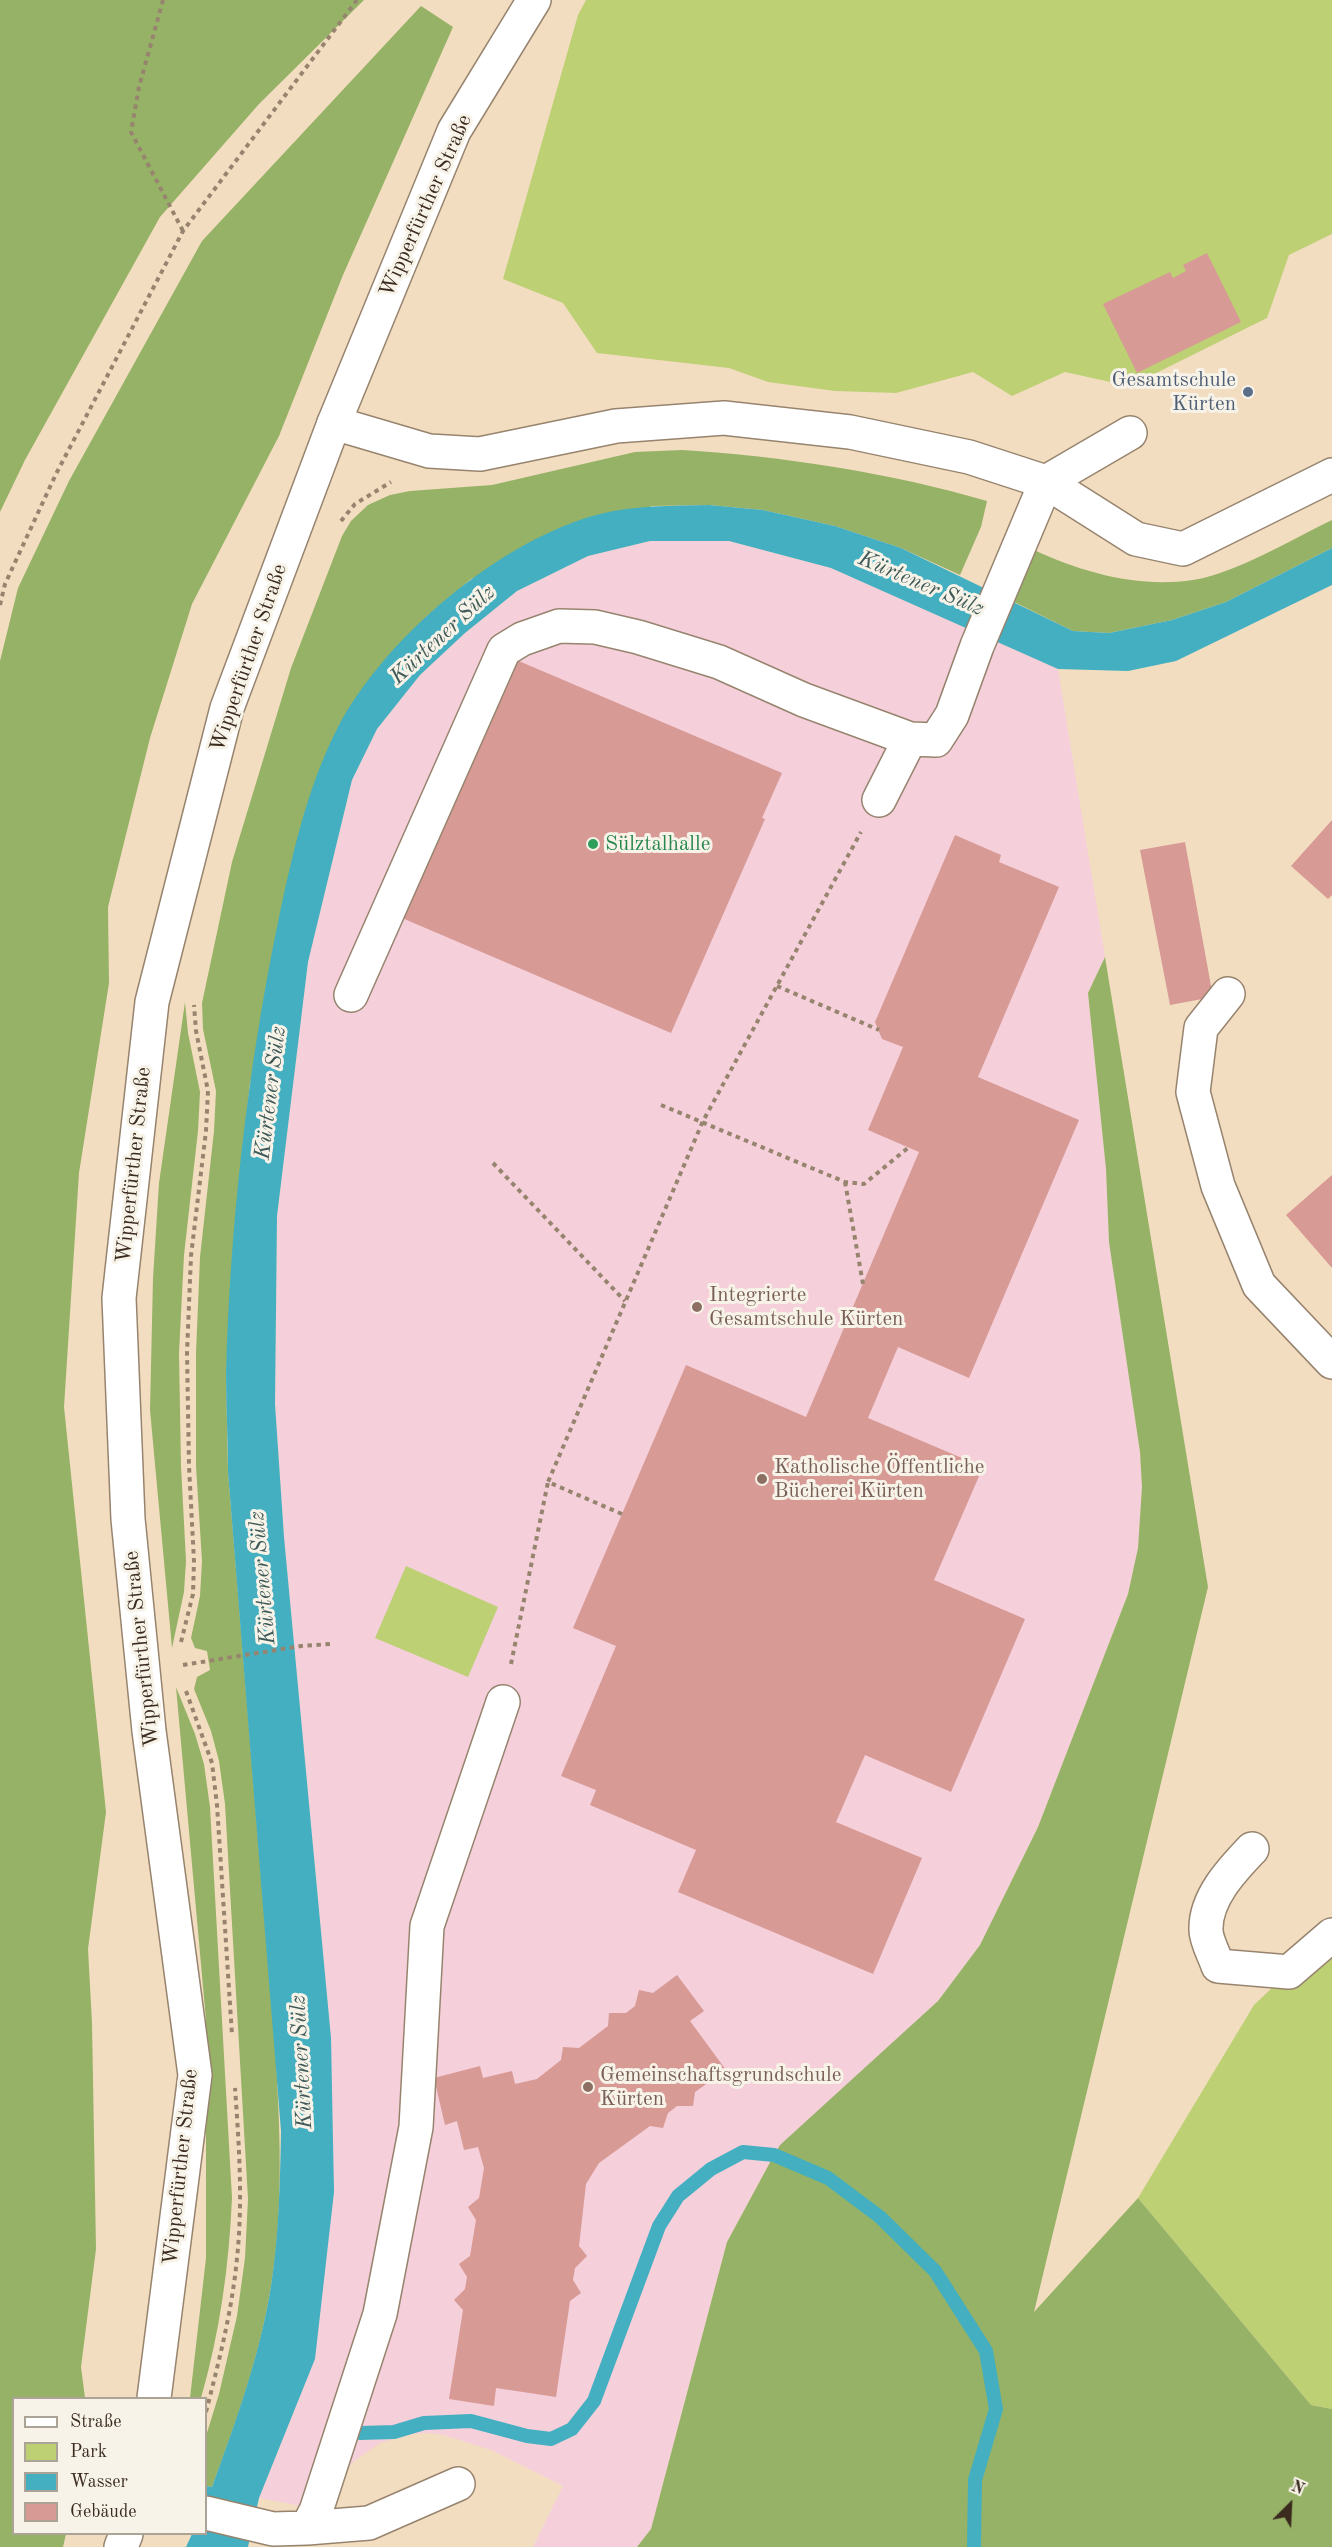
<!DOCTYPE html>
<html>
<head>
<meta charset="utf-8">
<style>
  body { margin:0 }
  #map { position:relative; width:1332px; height:2547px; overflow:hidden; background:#f3ddc0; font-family:"Old Standard TT",serif }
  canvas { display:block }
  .legend { position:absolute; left:12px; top:2397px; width:195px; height:138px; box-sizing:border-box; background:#f7f3e8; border:2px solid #aca397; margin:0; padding:8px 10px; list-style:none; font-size:18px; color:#3b2a1e }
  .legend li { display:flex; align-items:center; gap:12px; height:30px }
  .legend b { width:30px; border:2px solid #aca397 }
  .north { position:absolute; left:1260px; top:2475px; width:60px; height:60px; -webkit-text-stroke:4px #f7f3e8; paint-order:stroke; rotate:24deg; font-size:16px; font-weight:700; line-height:24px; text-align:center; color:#3b2a1e }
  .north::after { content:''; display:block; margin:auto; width:21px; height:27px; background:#3b2a1e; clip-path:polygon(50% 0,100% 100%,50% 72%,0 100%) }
</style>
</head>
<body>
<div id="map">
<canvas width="1332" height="2547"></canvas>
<ul class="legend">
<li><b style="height:8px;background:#fff"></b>Straße</li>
<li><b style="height:16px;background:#bdd074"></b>Park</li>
<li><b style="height:16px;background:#43afc1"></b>Wasser</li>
<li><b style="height:16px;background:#d79a95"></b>Gebäude</li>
</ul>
<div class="north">N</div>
</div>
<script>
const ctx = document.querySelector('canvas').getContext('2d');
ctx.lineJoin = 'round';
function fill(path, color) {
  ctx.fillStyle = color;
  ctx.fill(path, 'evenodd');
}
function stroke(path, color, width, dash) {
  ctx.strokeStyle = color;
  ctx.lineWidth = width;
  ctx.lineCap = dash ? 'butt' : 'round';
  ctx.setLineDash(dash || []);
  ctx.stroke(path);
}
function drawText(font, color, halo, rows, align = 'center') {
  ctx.font = font + ' "Old Standard TT",serif';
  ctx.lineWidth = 6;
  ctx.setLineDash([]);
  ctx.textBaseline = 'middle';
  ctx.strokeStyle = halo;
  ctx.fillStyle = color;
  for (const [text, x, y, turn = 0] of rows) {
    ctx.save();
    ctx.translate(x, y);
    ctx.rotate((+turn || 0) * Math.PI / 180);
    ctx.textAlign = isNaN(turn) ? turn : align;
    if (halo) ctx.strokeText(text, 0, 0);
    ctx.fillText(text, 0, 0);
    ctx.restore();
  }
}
fill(new Path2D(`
  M650,541H729L831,568L1058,669L1105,957L1088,993L1106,1169L1109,1242L1140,1452L1142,1487L1138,1548L1128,1594L1038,1827L980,1945L938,2001L774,2155L727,2242L651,2529L637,2547H533L563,2486L491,2450L444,2435L428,2433L411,2434L380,2443L353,2462L343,2475L332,2512L259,2498L315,2359L331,2038L284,1537L275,1403L277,1216L308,962L352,780L377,729L420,675L465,633L517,591L588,556Z`), '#f5cfda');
fill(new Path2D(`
  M586,0H1332V234L1289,255L1267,318L1134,384L1115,383L1065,372L1012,396L973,372L896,393L835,391L768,382L729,368L597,353L563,303L503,279L578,15Z
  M406,1566L498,1607L468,1677L375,1638Z
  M1332,1931V2409L1311,2405L1138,2198L1254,2005Z`), '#bdd074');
fill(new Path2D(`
  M0,0H364L259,104L160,217L25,460L0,512Z
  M421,6L453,27L343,275L279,436L192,604L150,738L108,907L109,983L79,1173L64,1407L106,1812L88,1949L92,2023L96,2249L81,2367L85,2398H14V2534H66L63,2547H0V661L18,588L69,481L202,241Z
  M682,450C781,456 892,473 987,501L981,527L960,575L901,548L835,526L763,510L709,505L652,506L471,579L426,617L395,650L250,1083L238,1193L226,1376L228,1472L275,2046C280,2126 284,2206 271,2286C260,2356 236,2422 212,2487L206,2486V2436L219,2394L237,2316L245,2258L248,2199L225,1804L219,1761L211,1731L194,1689L197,1677L210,1670L207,1651L195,1648L191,1638L200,1596L202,1561L196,1466V1353L200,1257L214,1131L216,1091L203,1029L202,1003L232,862L291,668L342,536L351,521L368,505L390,495L410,491L492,485L635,452Z
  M1332,520V548L1226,602L1172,620L1109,633L1073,631L1012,601L1034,550C1084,573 1138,588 1193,580C1237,573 1292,539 1332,520Z
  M1105,957L1208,1587L1034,2312L1138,2198L1311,2405L1332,2409V2547H637L651,2529L727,2242L774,2155L780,2145L938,2001L980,1945L1038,1827L1128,1594L1138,1548L1142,1487L1140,1452L1109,1242L1106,1169L1088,993Z
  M185,1002L188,1033L200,1092L198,1131L184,1255L179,1353L181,1466L186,1561L184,1592L172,1648L150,1410L153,1278L159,1183Z
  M176,1687L195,1734L204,1764L210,1807L232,2198C229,2266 220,2332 201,2398H190L206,2258V2020Z`), '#96b266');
fill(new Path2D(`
  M709,505L763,510L835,526L901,548L1073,631L1109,633L1172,620L1226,602L1332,548V585L1176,661L1128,671L1058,669L831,568L729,541H650L588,556L517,591L465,633L420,675L377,729L352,780L308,962L277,1216L275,1404L284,1537L331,2038L334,2192L315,2359L259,2498L248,2547H186L192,2534H206V2486L212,2487C236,2421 260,2355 271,2286C279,2234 280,2183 281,2131L228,1472C228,1440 226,1407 226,1375C230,1225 247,1074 277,927C291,860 306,790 337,729C383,639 501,539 600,514C635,505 672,506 709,505Z`), '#43afc1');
stroke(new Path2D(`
  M360,2433L394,2432L424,2423L471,2421L527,2436L551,2439L572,2429L594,2401L659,2226L678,2196L711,2169L743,2152L774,2155L828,2178L880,2217L935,2271L986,2351L996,2409L975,2480L974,2547`), '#43afc1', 14);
fill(new Path2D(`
  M1207,253L1241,322L1137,373L1103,304L1170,272L1173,278L1186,271L1183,265Z
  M514,659L782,773L762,818L765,819L671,1033L402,918Z
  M1332,820V895L1328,899L1291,866Z
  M955,835L1001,855L999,862L1059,887L978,1077L1079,1120L969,1378L898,1347L868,1418L983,1467L934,1580L1025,1619L951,1792L865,1755L836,1822L922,1858L873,1974L678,1892L696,1850L590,1805L596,1790L561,1776L616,1646L573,1628L686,1365L806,1417L919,1152L868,1130L903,1047L882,1039L875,1022Z
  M1185,842L1213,997L1170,1005L1140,850Z
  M1332,1175V1268L1286,1215Z
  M677,1975L704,2011L690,2021L726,2070L695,2092L693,2106H677L668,2113L663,2128L650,2126L599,2163L586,2184L579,2246L587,2256L575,2268L573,2280L581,2293L570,2301L556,2397L496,2388L494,2406L449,2399L463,2310L454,2300L465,2289L467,2277L459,2264L470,2256L476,2220L468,2207L479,2198L484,2168L478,2147L464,2150L457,2121L445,2125L434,2078L480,2066L483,2078L512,2071L515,2084L537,2079L561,2060L563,2047L579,2048L608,2026L609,2013H626L635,2006L639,1990L653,1993Z`), '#d79a95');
const minor = new Path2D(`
  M334,423L429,451L480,454L616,426L724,418L850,432L969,457L1046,482L1136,539L1183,549L1332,475
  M879,800L910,739
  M1228,994L1201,1028L1193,1092L1218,1186L1259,1285L1332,1362
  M351,995L504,650L522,639L559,626L595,627L638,637L719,662L804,700L910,739L936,740L952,715L977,646L1046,482L1130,433
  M1252,1849C1232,1870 1205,1898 1206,1930C1206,1941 1215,1956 1218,1966L1289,1972L1332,1935
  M206,2513L273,2529L307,2528L316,2511L380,2314L416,2127L427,1926L503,1702
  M307,2528L369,2523L458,2484`);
const major = new Path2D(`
  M154,2398L195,2075L149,1731L128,1519L119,1298L152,1002L227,708L334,423L454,131L534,0
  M121,2547L126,2534`);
stroke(minor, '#97846f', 36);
stroke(major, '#97846f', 36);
stroke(new Path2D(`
  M163,0L139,87L131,132L183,231
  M341,521L355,504L391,482
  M0,605L5,584L56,474L183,231L357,0
  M777,986L879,1030
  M661,1105L845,1182L864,1184L909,1147
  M493,1163L625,1301
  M845,1182L863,1284
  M622,1514L548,1482L703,1121L861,832
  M181,1642L193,1594L194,1561L189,1466L187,1353L191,1256L206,1131L208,1091L196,1031L194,1005
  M511,1664L548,1482
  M183,1665L301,1646L330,1644
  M186,1691L212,1763L217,1805L232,2035
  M206,2412C219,2361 232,2311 237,2258C243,2202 239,2144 235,2088`), '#97846f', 4, [4.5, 4.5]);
stroke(minor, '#fff', 33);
stroke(major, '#fff', 33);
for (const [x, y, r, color] of [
  [1248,392,6,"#5c6f8a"],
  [593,844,6,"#2e9e5b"],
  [697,1307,6,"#8d6e63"],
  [762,1479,6,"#8d6e63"],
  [588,2087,6,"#8d6e63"]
]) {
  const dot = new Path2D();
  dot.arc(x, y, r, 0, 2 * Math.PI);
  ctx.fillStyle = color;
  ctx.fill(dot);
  stroke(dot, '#f7f3e8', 2);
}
drawText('21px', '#3b2a1e', '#f7f3e8', [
  ["Wipperfürther Straße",426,206,-66],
  ["Wipperfürther Straße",249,658,-71],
  ["Wipperfürther Straße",134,1165,-84],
  ["Wipperfürther Straße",142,1649,-96],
  ["Wipperfürther Straße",181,2167,-84]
]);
drawText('21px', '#4e5e75', '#f7f3e8', [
  ["Gesamtschule",1236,380],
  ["Kürten",1236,404]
], 'right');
drawText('21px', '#27864d', '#f7f3e8', [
  ["Sülztalhalle",605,844]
], 'left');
drawText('21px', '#785e54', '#f7f3e8', [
  ["Integrierte",709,1295],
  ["Gesamtschule Kürten",709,1319],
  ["Katholische Öffentliche",774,1467],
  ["Bücherei Kürten",774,1491],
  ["Gemeinschaftsgrundschule",600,2075],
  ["Kürten",600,2099]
], 'left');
drawText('italic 22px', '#3e5957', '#f7f3e8', [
  ["Kürtener Sülz",921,584,23],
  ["Kürtener Sülz",443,635,-43],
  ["Kürtener Sülz",271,1093,-83],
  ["Kürtener Sülz",263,1578,-95],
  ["Kürtener Sülz",302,2062,-93]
]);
</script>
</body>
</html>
